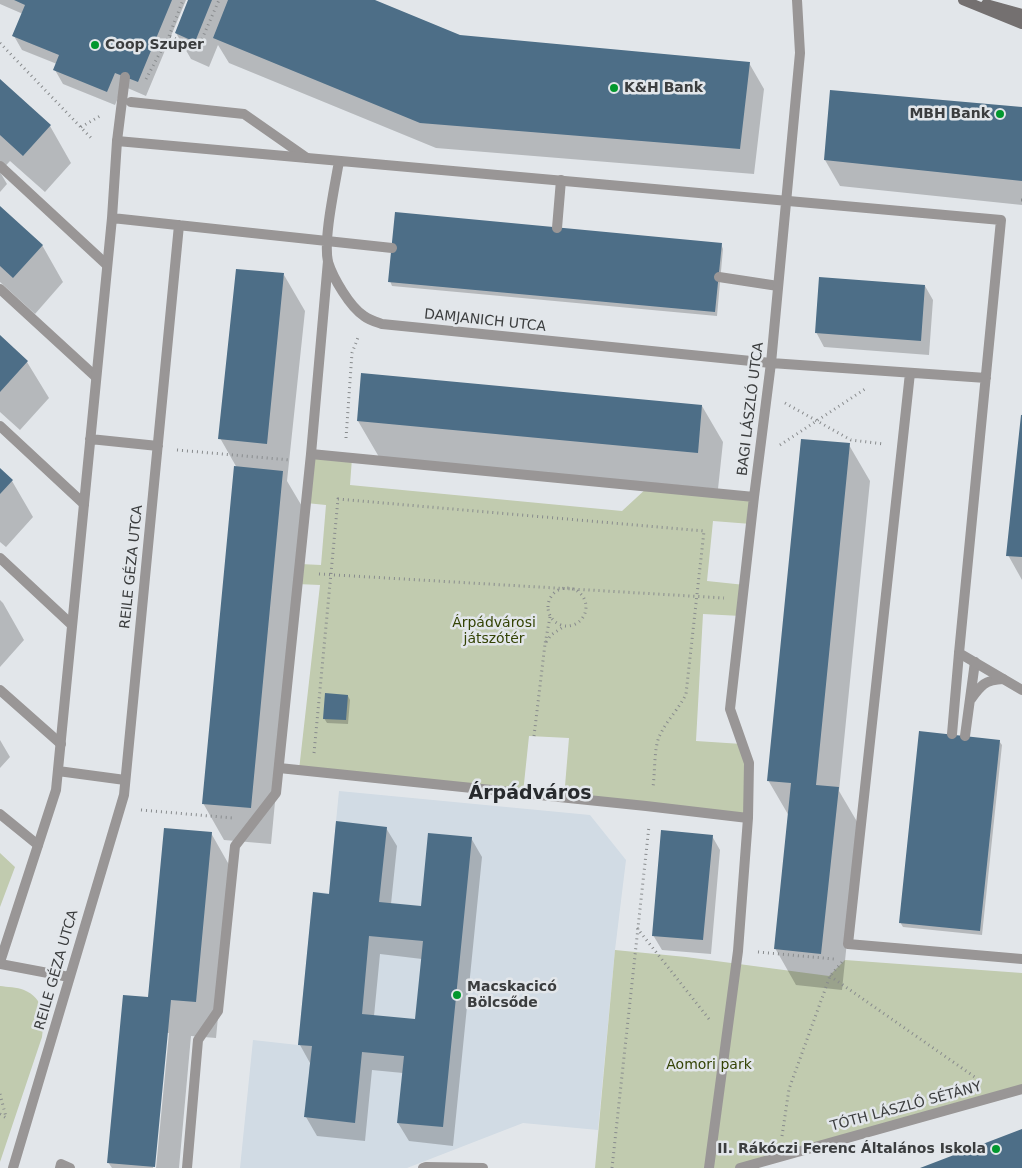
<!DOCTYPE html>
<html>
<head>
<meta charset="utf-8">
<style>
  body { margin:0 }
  canvas { display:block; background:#e2e6ea }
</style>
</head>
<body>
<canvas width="1022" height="1168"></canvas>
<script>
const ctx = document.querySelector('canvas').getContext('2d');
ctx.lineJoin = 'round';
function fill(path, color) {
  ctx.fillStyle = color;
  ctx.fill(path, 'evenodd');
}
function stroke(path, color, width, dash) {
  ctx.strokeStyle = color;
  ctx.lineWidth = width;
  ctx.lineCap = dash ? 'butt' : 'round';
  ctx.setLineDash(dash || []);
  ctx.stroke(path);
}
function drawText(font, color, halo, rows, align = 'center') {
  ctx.font = font + ' "DejaVu Sans",sans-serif';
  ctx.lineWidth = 5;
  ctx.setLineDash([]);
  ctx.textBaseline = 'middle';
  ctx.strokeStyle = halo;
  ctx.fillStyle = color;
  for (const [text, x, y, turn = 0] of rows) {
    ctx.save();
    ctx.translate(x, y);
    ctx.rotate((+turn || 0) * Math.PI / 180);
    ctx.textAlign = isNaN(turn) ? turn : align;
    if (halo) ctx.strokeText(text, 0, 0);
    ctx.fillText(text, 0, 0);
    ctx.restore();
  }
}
fill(new Path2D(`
  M339,791L590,815L626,860L615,950L598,1130L523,1123L407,1168H240L253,1040L298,1045L313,892L329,893Z`), '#d1dbe4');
fill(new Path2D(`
  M311,454L352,458L350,485L622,511L648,487L754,497L751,524L713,521L707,581L745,585L741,616L703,614L696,741L742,744L749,763L748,818L564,798L569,738L529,736L523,793L299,770L320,585L297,584L300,564L321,565L326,505L306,503Z
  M0,853L15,867L0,907Z
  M615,950L686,957L829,976L845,960L1022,973V1089L740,1168H595Z
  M0,986C7,987 17,987 24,990C44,998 45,1018 42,1037L0,1162Z`), '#c1cbaf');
fill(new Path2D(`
  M0,0H186L146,96L123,86L115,105L63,84L55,70L57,64L22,50L14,36L23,14L0,4Z
  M190,0H371L460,36L749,63L764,89L754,174L436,148L229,63L218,45L209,67L191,59L176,33Z
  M0,81L50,126L71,163L45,192L10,161L0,172L7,184L0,192Z
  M1022,108V205L840,186L825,160Z
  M0,208L42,245L63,282L35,314L0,282Z
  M721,244L723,249L717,316L392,286L390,281Z
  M284,275L305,311L287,481L303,508L271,844L224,840L203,803L237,468L220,438Z
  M925,286L933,300L929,355L824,347L816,332Z
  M0,337L27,362L49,398L20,430L0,412Z
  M702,406L723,442L718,489L379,457L358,421Z
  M1022,413V580L1008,555Z
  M849,445L870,481L839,791L859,825L842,990L796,985L775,948L789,816L768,780Z
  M0,470L12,481L33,517L6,547L0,542Z
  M0,600L3,603L24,640L0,667Z
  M348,696L350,700L348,724L327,723L324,718Z
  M0,740L10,757L0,768Z
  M999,741L1002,745L982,935L903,927L900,922Z
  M386,828L397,846L391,904L422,907L471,838L482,857L453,1146L409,1141L398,1123L403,1073L372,1070L365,1141L317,1136L306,1117L310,1063L300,1045L330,895ZM380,954L422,959L416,1021L374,1016Z
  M211,833L232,870L216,1038L191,1036L179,1168H156L169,1033H166L153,1168H112L108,1162L149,999Z
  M712,836L720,850L711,954L662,950L653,935Z`), '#0003');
fill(new Path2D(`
  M14,0H172L138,82L115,73L107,92L53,70L59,55L12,36L25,5Z
  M188,0H212L195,42L175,33Z
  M228,0H375L460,35L750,62L740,149L420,123L213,38Z
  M0,79L51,125L23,156L0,135Z
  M830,90L1022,107V181L824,160Z
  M0,206L43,245L13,278L0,266Z
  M395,212L722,243L715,312L388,282Z
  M236,269L284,273L267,444L218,439Z
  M819,277L925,285L921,341L815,333Z
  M0,335L28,361L0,392Z
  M361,373L702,405L698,453L357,421Z
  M1021,415H1022V557L1006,556Z
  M801,439L850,443L816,785L839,787L821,954L774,949L791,783L767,781Z
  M234,466L283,471L251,808L202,804Z
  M0,468L13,480L0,494Z
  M325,693L348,695L346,720L323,719Z
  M919,731L1000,740L980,931L899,923Z
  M336,821L387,827L379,902L421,906L428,833L472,837L443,1127L397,1123L404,1056L362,1052L355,1123L304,1117L312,1046L298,1045L313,892L329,894ZM369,936L423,941L415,1019L362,1014Z
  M164,828L212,832L196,1002L171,1000L155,1167L107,1163L123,995L148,997Z
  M661,830L713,835L703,940L652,936Z
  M1022,1129V1168H920Z`), '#4d6e87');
stroke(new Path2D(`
  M169,36L183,0
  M0,43L93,140
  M146,79L169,36L198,48L219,0
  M81,127L100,116
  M1021,200H1022
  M785,403L851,440L884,444
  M346,438L352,353L359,335
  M780,445L865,389
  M177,450L290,460
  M319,574L724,598
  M548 607a19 19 0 1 1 38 0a19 19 0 1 1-38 0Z
  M550,617L545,644L551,635L563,627
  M534,736L545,644
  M314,753L338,499L704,531L686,694C679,709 666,721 659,737C654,749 655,773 653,787
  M141,810L233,818
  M637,928L709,1019
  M758,952L834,959
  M830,976L979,1080
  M0,1094L6,1117
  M0,1114L8,1119
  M782,1136L789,1089L830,976L842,962
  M612,1168L649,826`), '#888b8d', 3, [1, 4]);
stroke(new Path2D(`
  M131,102L244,114L307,158
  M117,141L125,77
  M0,166L107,265
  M557,228L561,180
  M327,241L392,248
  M719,277L778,286
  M0,289L96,377
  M0,426L84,504
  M0,558L72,625
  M0,690L61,744
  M971,699C981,685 985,680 1003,679
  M952,734L959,653
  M965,736L975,662
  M0,814L38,845`), '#999696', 10);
stroke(new Path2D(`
  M339,161C335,186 323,239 328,262C333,278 350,307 364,316C369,320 376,322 382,324L771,363L986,378
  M112,218L327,241
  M910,373L848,944L1022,959
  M90,439L158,446
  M311,454L754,497
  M279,768L646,806L748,818
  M58,771L125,780
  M0,962L56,790L112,218L117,141L1001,220L959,653L1022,690
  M0,964L69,977
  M13,1168L124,795L179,225
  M60,1168L61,1164L70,1168
  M187,1168L198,1040L218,1011L235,846L276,793L311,454L328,261
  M423,1168L426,1167L483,1168
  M709,1168L738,951L748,818L749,763L730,709L754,497L771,363L800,53L797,0
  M740,1168L1022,1089`), '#999696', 10);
stroke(new Path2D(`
  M963,0L1022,24
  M986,4L1022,14`), '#747070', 10);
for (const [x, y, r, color] of [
  [95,45,5,"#02972e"],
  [614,88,5,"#02972e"],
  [1000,114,5,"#02972e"],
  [457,995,5,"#02972e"],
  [996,1149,5,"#02972e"]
]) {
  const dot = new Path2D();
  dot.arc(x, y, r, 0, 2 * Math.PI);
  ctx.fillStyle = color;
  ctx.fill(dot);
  stroke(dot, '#e2e6ea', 2);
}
drawText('bold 14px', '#3b3d3e', '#e2e6ea', [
  ["Coop Szuper",105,45],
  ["K&H Bank",624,88],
  ["MBH Bank",990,114,"right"],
  ["Macskacicó",467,987],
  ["Bölcsőde",467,1003],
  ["II. Rákóczi Ferenc Általános Iskola",986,1149,"right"]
], 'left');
drawText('14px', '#3b3d3e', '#e2e6ea', [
  ["DAMJANICH UTCA",485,321,6],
  ["BAGI LÁSZLÓ UTCA",751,409,-83],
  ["REILE GÉZA UTCA",132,567,-84],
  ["REILE GÉZA UTCA",57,970,-74],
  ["TÓTH LÁSZLÓ SÉTÁNY",906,1107,-15]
]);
drawText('14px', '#344305', '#e2e6ea', [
  ["Árpádvárosi",494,623],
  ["játszótér",494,639],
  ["Aomori park",709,1065]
]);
drawText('bold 19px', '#272a2d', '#e2e6ea', [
  ["Árpádváros",530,794]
]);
</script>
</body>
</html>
